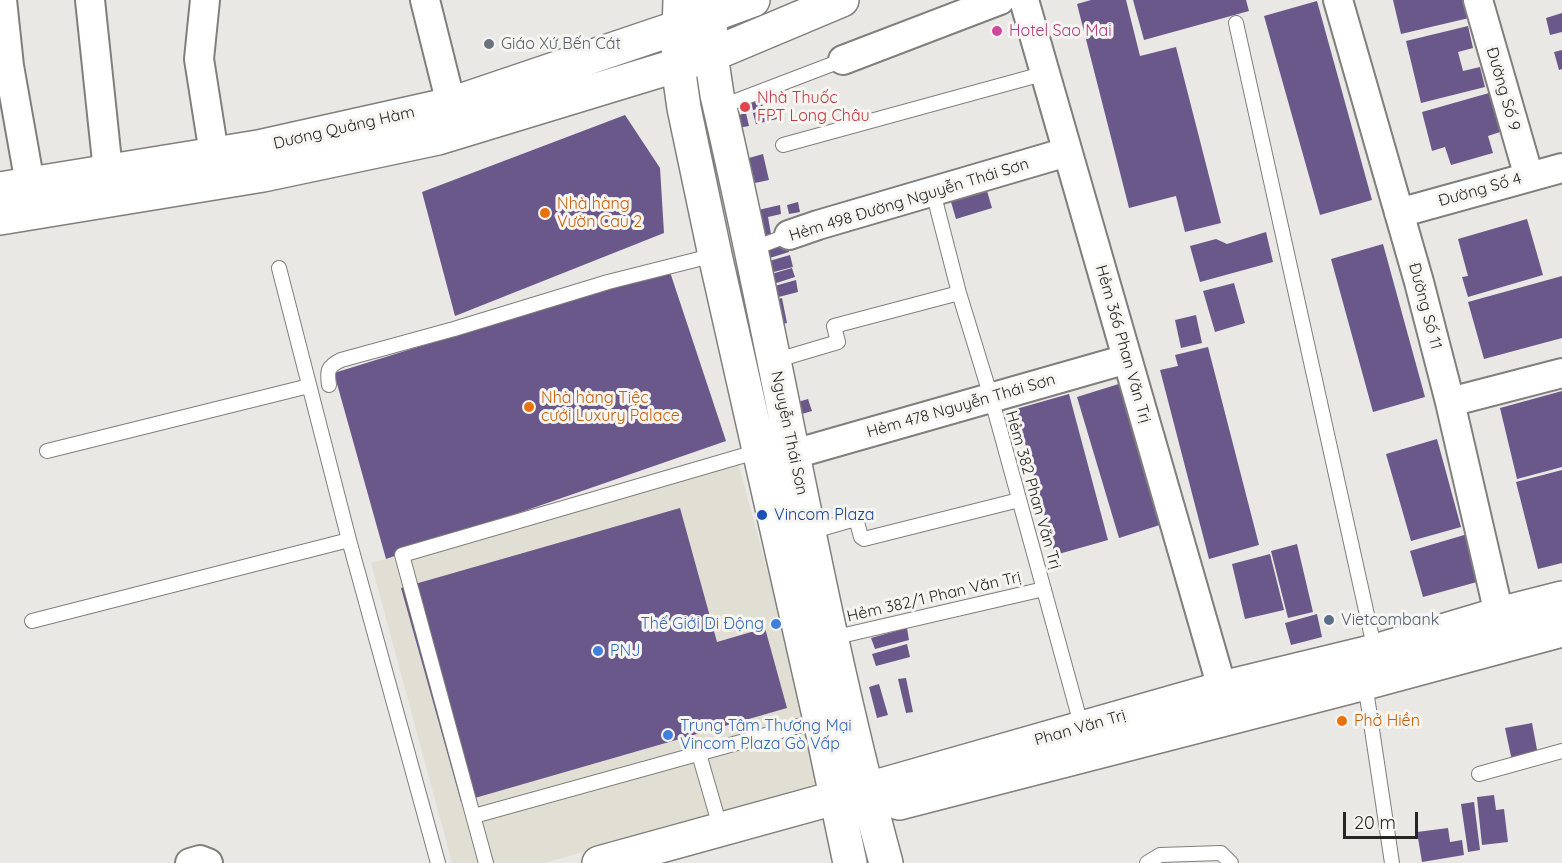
<!DOCTYPE html>
<html>
<head>
<meta charset="utf-8">
<style>
  body { margin:0 }
  #map { position:relative; width:1562px; height:863px; overflow:hidden; background:#e9e8e4; font-family:Quicksand,sans-serif }
  canvas { display:block }
  .scale { position:absolute; left:1343px; top:812px; width:75px; height:27px; box-sizing:border-box; border:3px solid #262625; border-top:0; padding-left:8px; font-size:18px; line-height:21px; white-space:nowrap; color:#262625; -webkit-text-stroke:4px #f6f5f1; paint-order:stroke }
</style>
</head>
<body>
<div id="map">
<canvas width="1562" height="863"></canvas>
<div class="scale">20 m</div>
</div>
<script>
const ctx = document.querySelector('canvas').getContext('2d');
ctx.lineJoin = 'round';
function fill(path, color) {
  ctx.fillStyle = color;
  ctx.fill(path, 'evenodd');
}
function stroke(path, color, width, dash) {
  ctx.strokeStyle = color;
  ctx.lineWidth = width;
  ctx.lineCap = dash ? 'butt' : 'round';
  ctx.setLineDash(dash || []);
  ctx.stroke(path);
}
function drawText(font, color, halo, rows, align = 'center') {
  ctx.font = font + ' Quicksand,sans-serif';
  ctx.lineWidth = 6;
  ctx.setLineDash([]);
  ctx.textBaseline = 'middle';
  ctx.strokeStyle = halo;
  ctx.fillStyle = color;
  for (const [text, x, y, turn = 0] of rows) {
    ctx.save();
    ctx.translate(x, y);
    ctx.rotate((+turn || 0) * Math.PI / 180);
    ctx.textAlign = isNaN(turn) ? turn : align;
    if (halo) ctx.strokeText(text, 0, 0);
    ctx.fillText(text, 0, 0);
    ctx.restore();
  }
}
fill(new Path2D(`
  M738,462L825,785L544,863H452L371,563Z`), '#e1dfd3');
fill(new Path2D(`
  M1091,0H1126L1140,56L1176,47L1221,223L1185,232L1176,196L1129,208L1077,4Z
  M1133,0H1246L1249,11L1144,40Z
  M1393,0H1465L1469,18L1401,34Z
  M1317,1L1372,200L1320,215L1264,16Z
  M1562,13V32L1550,35L1546,18Z
  M1468,26L1473,48L1458,52L1463,71L1480,67L1485,87L1421,103L1406,41Z
  M1562,50V69L1559,70L1554,52Z
  M1489,93L1500,132L1488,136L1493,153L1451,165L1445,147L1432,151L1422,112Z
  M760,94L763,108L753,110L750,96Z
  M775,108L777,119L756,124L753,113Z
  M746,113L749,126L738,128L735,116Z
  M625,115L660,168L664,233L455,316L422,192Z
  M763,154L769,180L755,183L749,158Z
  M987,191L992,208L956,219L951,202Z
  M798,202L800,212L789,214L787,205Z
  M780,205L781,214L768,217L771,234L762,236L745,213Z
  M1527,219L1543,275L1468,297L1462,277L1468,276L1458,239Z
  M1266,232L1273,262L1200,282L1190,246L1216,239L1227,244Z
  M786,242L789,252L760,261L757,251Z
  M1383,244L1425,397L1373,412L1331,259Z
  M790,255L793,267L762,275L759,264Z
  M792,268L795,277L764,287L761,277Z
  M669,269L726,441L386,559L334,373Z
  M1562,276V338L1484,359L1468,302Z
  M796,280L798,292L767,300L764,289Z
  M1234,283L1245,323L1215,332L1203,291Z
  M782,298L787,323L774,326L769,302Z
  M1196,315L1202,343L1181,348L1175,320Z
  M1208,347L1259,545L1209,559L1160,370L1178,366L1175,355Z
  M1125,382L1166,523L1119,538L1077,397Z
  M1562,391V467L1517,479L1500,408Z
  M1069,394L1108,540L1055,555L1016,409Z
  M808,399L812,411L795,416L791,404Z
  M1437,439L1461,527L1411,541L1386,454Z
  M1562,470V563L1538,569L1516,482Z
  M680,508L717,642L765,628L787,708L461,802L401,588Z
  M1471,533L1484,580L1423,597L1410,551Z
  M1297,544L1313,612L1288,618L1271,551Z
  M1270,554L1284,610L1245,619L1232,564Z
  M1317,614L1322,637L1291,645L1285,623Z
  M907,628L909,640L875,649L871,638Z
  M907,644L910,657L876,666L872,654Z
  M906,678L913,712L906,713L898,679Z
  M879,684L888,715L877,718L869,687Z
  M1532,723L1538,755L1512,761L1505,728Z
  M1494,795L1496,810L1504,809L1508,842L1482,845L1477,797Z
  M1474,802L1480,850L1468,852L1461,804Z
  M1448,828L1450,842L1462,840L1464,855L1422,862L1417,832Z`), '#6a588a');
const lane = new Path2D(`
  M1236,23L1375,651
  M720,107L843,60
  M783,145L1046,73
  M933,192L959,293L991,397L1082,728
  M752,249L789,235
  M279,268L349,540L438,863
  M774,361L838,342L834,326L959,293
  M329,385C327,371 327,367 341,360L454,329L608,282L715,255
  M47,451L309,386
  M810,532L852,520L857,522L861,537L864,539L1019,500
  M32,621L349,540
  M832,638L1044,589
  M1365,683L1392,863
  M699,754L721,830
  M1479,774L1562,751
  M474,816L820,720
  M486,863L402,555L759,451
  M1147,863L1160,855L1221,853L1231,863`);
const street = new Path2D(`
  M2,0L9,66L30,184
  M90,0L108,171
  M205,0L199,59L214,154
  M425,0L451,104
  M1024,0L1222,688
  M1338,0L1419,282L1450,402L1499,614
  M1478,0L1529,177
  M843,60L1000,0
  M1399,213L1562,168
  M789,235L818,225L1067,152
  M1450,402L1562,373
  M794,454L1127,359
  M190,863L200,860L208,863`);
const secondary = new Path2D(`
  M680,0L678,66L684,108L715,255L820,720L850,863
  M710,0L711,55L717,95C777,350 817,610 886,863
  M0,189L258,147L451,104L679,27L753,0
  M0,218L263,175L438,138L711,55L842,0
  M899,803L1365,683L1562,630
  M599,863L889,783L1222,688L1375,651L1499,614L1562,598`);
stroke(lane, '#807f7b', 16);
stroke(street, '#807f7b', 32);
stroke(secondary, '#807f7b', 36);
stroke(lane, '#fff', 14);
stroke(street, '#fff', 28);
stroke(secondary, '#fff', 33);
for (const [x, y, r, color] of [
  [997,31,6,"#d1479c"],
  [489,44,6,"#6b7280"],
  [745,107,6,"#e0444e"],
  [545,213,6,"#e8710a"],
  [529,407,6,"#e8710a"],
  [762,515,6,"#1a4fb4"],
  [1329,620,6,"#5c6f8a"],
  [776,624,6,"#3f7fe0"],
  [598,651,6,"#3f7fe0"],
  [1342,721,6,"#e8710a"],
  [668,735,6,"#3f7fe0"]
]) {
  const dot = new Path2D();
  dot.arc(x, y, r, 0, 2 * Math.PI);
  ctx.fillStyle = color;
  ctx.fill(dot);
  stroke(dot, '#f6f5f1', 2);
}
drawText('16px', '#b23c85', '#f6f5f1', [
  ["Hotel Sao Mai",1009,31]
], 'left');
drawText('16px', '#5b616d', '#f6f5f1', [
  ["Giáo Xứ Bến Cát",501,44]
], 'left');
drawText('16px', '#262625', '#f6f5f1', [
  ["Đường Số 9",1503,89,74],
  ["Dương Quảng Hàm",344,128,-13],
  ["Đường Số 4",1480,190,-16],
  ["Hẻm 498 Đường Nguyễn Thái Sơn",909,200,-17],
  ["Đường Số 11",1425,306,75],
  ["Hẻm 366 Phan Văn Trị",1123,344,74],
  ["Hẻm 478 Nguyễn Thái Sơn",961,406,-16],
  ["Nguyễn Thái Sơn",789,433,78],
  ["Hẻm 382 Phan Văn Trị",1033,490,74],
  ["Hẻm 382/1 Phan Văn Trị",934,597,-13],
  ["Phan Văn Trị",1080,728,-16]
]);
drawText('16px', '#be3a42', '#f6f5f1', [
  ["Nhà Thuốc",757,98],
  ["FPT Long Châu",757,116]
], 'left');
drawText('16px', '#c56008', '#f6f5f1', [
  ["Nhà hàng",557,204],
  ["Vườn Cau 2",557,222],
  ["Nhà hàng Tiệc",541,398],
  ["cưới Luxury Palace",541,416],
  ["Phở Hiền",1354,721]
], 'left');
drawText('16px', '#164399', '#f6f5f1', [
  ["Vincom Plaza",774,515]
], 'left');
drawText('16px', '#4e5e75', '#f6f5f1', [
  ["Vietcombank",1341,620]
], 'left');
drawText('16px', '#366cbe', '#f6f5f1', [
  ["Thế Giới Di Động",764,624,"right"],
  ["PNJ",610,651],
  ["Trung Tâm Thương Mại",680,726],
  ["Vincom Plaza Gò Vấp",680,744]
], 'left');
</script>
</body>
</html>
